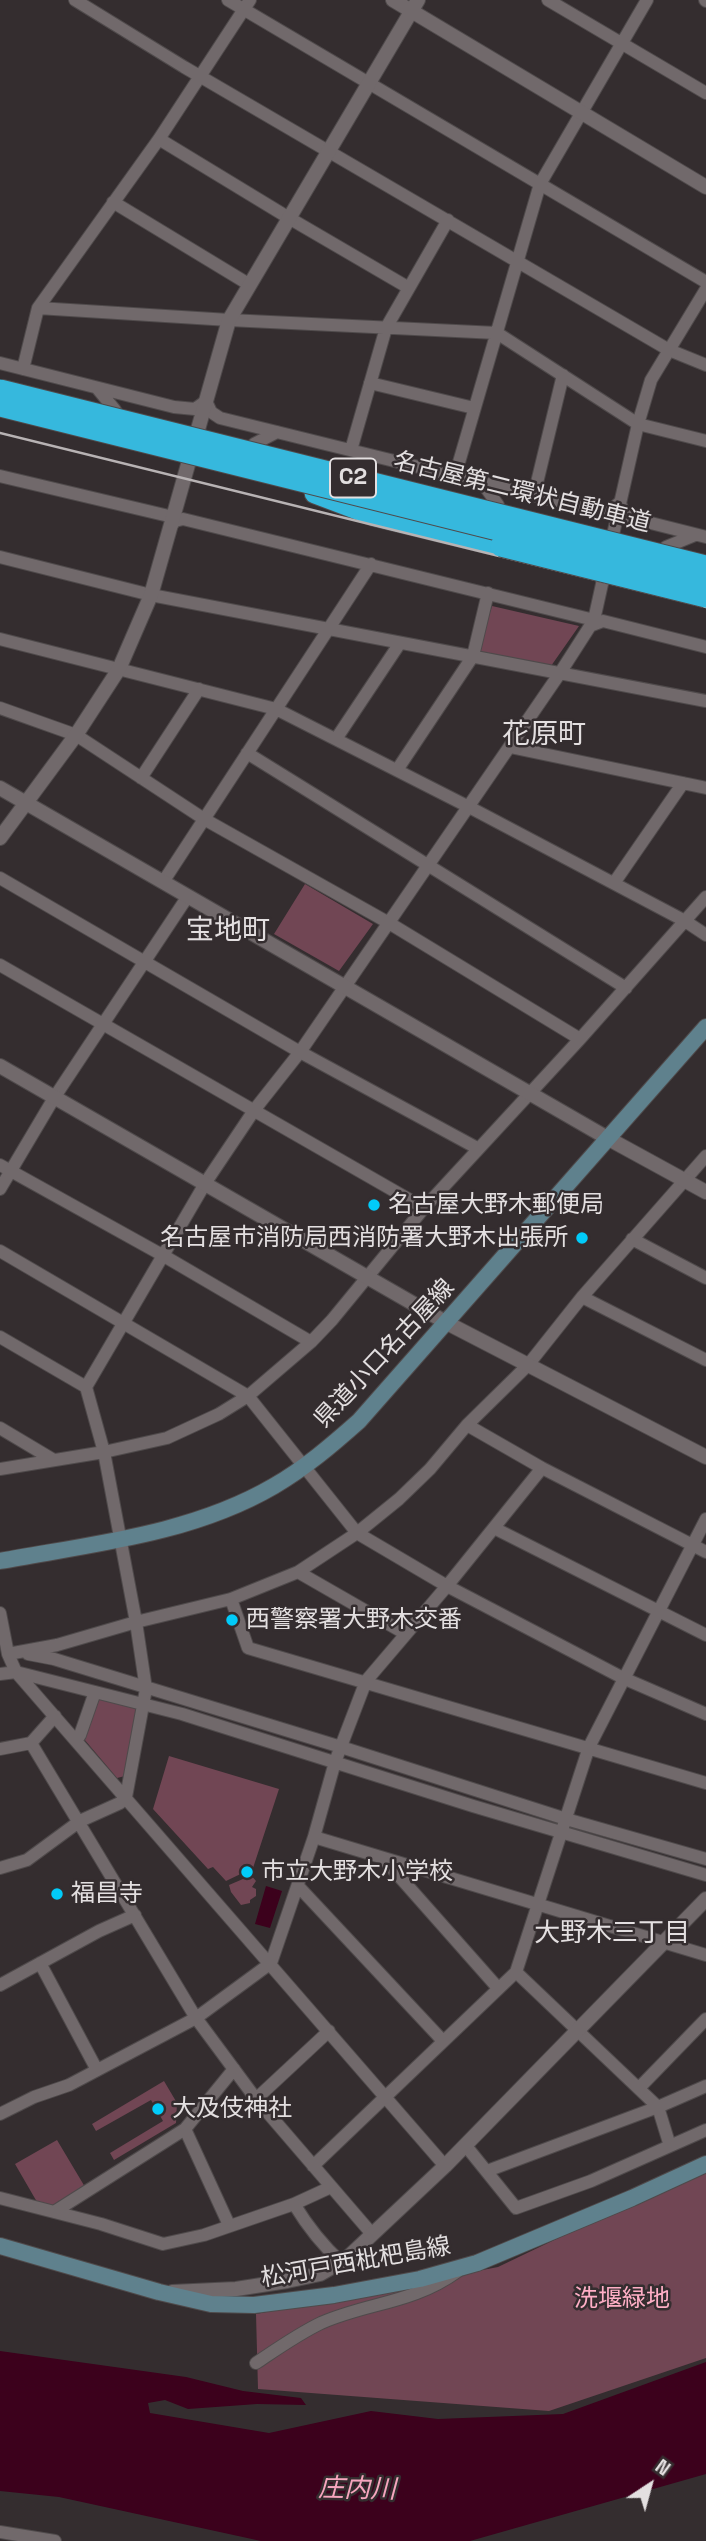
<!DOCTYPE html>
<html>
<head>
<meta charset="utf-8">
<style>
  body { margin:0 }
  #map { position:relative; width:706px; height:2541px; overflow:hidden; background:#342d2f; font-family:"Space Grotesk",sans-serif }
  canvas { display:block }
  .north { position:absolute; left:615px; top:2450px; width:70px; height:70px; -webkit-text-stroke:5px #342d2f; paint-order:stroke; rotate:36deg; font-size:19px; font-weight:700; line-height:28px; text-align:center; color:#e3dfe0 }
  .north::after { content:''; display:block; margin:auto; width:24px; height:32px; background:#e3dfe0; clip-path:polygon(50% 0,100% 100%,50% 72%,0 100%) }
</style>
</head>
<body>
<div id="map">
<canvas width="706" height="2541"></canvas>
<div class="north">N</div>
</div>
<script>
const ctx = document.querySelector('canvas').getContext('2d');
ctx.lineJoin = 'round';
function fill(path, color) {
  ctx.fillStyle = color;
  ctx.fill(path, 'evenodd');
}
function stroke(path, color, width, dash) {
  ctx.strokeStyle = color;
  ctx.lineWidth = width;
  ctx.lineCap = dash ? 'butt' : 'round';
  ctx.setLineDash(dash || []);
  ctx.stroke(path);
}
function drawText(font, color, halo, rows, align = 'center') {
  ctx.font = font + ' "Space Grotesk","Noto Sans JP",sans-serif';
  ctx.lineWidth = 5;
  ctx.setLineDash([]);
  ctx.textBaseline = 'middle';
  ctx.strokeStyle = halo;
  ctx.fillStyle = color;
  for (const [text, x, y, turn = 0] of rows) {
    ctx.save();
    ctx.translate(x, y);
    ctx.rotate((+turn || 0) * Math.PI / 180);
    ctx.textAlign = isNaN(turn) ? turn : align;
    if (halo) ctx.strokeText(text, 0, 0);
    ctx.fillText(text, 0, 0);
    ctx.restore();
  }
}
fill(new Path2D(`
  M492,606L579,626L551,666L478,651Z
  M305,884L373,924L339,971L274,934Z
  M97,1696L140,1706L125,1776L117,1778L84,1739Z
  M169,1756L279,1789L253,1868L226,1881L213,1867L208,1869L153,1809Z
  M245,1874H250L256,1881L252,1887L256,1889V1896L250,1900V1903L241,1905L231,1892L229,1885L243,1879Z
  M164,2081L177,2103L176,2123L114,2160L110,2153L163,2121L151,2100L96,2131L92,2124Z
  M57,2140L85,2187L51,2207L37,2202L15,2164Z
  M706,2167V2358L549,2411L258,2389L256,2314L498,2267Z`), '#714654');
fill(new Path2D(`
  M266,1886L282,1891L270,1928L255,1924Z
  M0,2351L186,2377L243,2391L301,2398L306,2405L257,2404L188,2409L165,2400L148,2403L150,2413L269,2433L371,2411L438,2419L563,2414L706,2362V2474L470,2541H261L59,2497L0,2491Z`), '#3c011c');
const minor = new Path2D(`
  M75,0L184,67L669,350L706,365
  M228,0L706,282
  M548,0L706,93
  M705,0L706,1
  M159,139L289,218L409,288
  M113,202L250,285
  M38,308L229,320L497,333L638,424L706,441
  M0,363L174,407L195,409L206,401L211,412L220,418L601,512L610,511L619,503
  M23,369L38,308L159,139L250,0
  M370,383L474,408
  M97,388L115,410
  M254,444L277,432
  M351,450L386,328L448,220
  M0,476L173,517
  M455,476L540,184L647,0
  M479,482L486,488L498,505
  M534,495L563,375
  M620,504L627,517L706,537
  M171,526L175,521L183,519L594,620
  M666,547L695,535
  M610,548L638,424L651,380L706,289
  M0,557L151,595L706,701
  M590,626L603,621L706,647
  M0,639L276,709L469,807L685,921L706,935
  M0,708L76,735L204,819L389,923L580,1039
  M336,739L400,643
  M510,747L706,788
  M247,753L626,988
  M397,770L473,656L488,593
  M141,778L199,689
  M0,878L300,1052L477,1148
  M163,882L371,564
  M614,883L683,783
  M0,965L424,1208
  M0,1165L164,1256L311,1342
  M0,1189L54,1098L188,896
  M632,1239L706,1278
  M0,1251L248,1396L357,1533L447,1586L623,1678L706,1714
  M582,1297L706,1360
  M0,1337L86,1387
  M467,1425L542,1468L706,1552
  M0,1428L52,1459
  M0,1469L104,1452L167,1438L219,1414L248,1396L311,1342L332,1320L424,1208L580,1039L706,897
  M494,1528L706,1635
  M298,1572L406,1634
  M231,1599L248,1648L706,1783
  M0,1613L8,1654L16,1672L445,2166
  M8,1654L57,1645L136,1622L231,1599L298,1572L357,1533L399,1499L430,1469L467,1425L528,1365L582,1297L706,1156
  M28,1654L54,1659L341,1747L566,1819L706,1859
  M0,1674L16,1672L182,1714L473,1806L706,1875
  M76,1741L80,1735L95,1692
  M31,1743L196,2018L256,2099L372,2234
  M0,1749L31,1743L55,1716
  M314,1837L706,1955
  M383,1858L498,1988
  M0,1868L27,1860L80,1821L120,1803L126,1797L146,1689L136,1622L104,1452L86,1387L206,1182L255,1109L300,1052L560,673L594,620L606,566
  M298,1886L443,2041
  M40,1963L97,2070
  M516,1972L658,2107L670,2146
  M0,1985L99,1931L135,1915
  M639,2088L706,2019
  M256,2099L329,2031
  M0,2114L34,2097L69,2085L196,2018L271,1963L314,1837L335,1762L366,1681L447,1586L542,1468
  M185,2129L229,2225
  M466,2146L516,2208L591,2181L706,2130
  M313,2166L516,1972L589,1747L706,1519
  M487,2171L658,2107L706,2086
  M0,2198L101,2224L163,2244L204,2235L294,2204L331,2187
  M294,2204C308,2227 321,2244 341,2262
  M54,2212L185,2129L234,2069
  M256,2363C277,2349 298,2334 321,2323C369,2302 412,2304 458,2271
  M0,2532L55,2541`);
const tertiary = new Path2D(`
  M393,0L706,187
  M0,788L609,1139L706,1192
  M0,838L76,735L119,669L151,595L229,320L418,0
  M0,1066L447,1323L706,1457
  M172,2292L236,2289L287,2281L320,2274L346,2259L445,2166L706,1899`);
const secondary = new Path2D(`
  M0,1561C92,1544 192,1534 274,1486C305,1468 332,1445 359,1421L706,1027
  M0,2246L159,2292L211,2304L254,2305L334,2295L420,2279L477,2263L632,2198L706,2164`);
const motorway = new Path2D(`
  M315,493L373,515L501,546`);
stroke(minor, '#4f4a4b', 14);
stroke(tertiary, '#4f4a4b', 16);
stroke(secondary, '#4f4a4b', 18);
stroke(motorway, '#4f4a4b', 23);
stroke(minor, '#71696b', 12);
stroke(tertiary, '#71696b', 14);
stroke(secondary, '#5f818d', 16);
stroke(motorway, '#36b8dd', 21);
stroke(new Path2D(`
  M0,433L706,607`), '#b8b3b4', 2.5);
const motorwayBridge = new Path2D(`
  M0,390L706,566
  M0,406L706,582
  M501,546L706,597`);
stroke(motorwayBridge, '#4f4a4b', 23, []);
stroke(motorwayBridge, '#36b8dd', 21);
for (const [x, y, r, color] of [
  [374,1205,7,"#01cbf9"],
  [582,1238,7,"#01cbf9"],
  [232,1620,7,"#01cbf9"],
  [247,1872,7,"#01cbf9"],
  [57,1894,7,"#01cbf9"],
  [158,2109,7,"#01cbf9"]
]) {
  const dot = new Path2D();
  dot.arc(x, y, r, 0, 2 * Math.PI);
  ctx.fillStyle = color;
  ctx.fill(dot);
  stroke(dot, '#342d2f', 2.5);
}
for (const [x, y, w] of [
  [353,478,46]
]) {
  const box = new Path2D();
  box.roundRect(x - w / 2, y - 19.5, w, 39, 5);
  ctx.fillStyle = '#342d2f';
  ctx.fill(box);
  stroke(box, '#e3dfe0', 2);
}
drawText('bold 23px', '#e3dfe0', null, [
  ["C2",353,478]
]);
drawText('24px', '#e3dfe0', '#342d2f', [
  ["名古屋第二環状自動車道",522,493,14],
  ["県道小口名古屋線",385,1354,-47],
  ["松河戸西枇杷島線",356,2263,-10]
]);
drawText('24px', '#e3dfe0', '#342d2f', [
  ["名古屋大野木郵便局",388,1205],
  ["名古屋市消防局西消防署大野木出張所",568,1238,"right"],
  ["西警察署大野木交番",246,1620],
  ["市立大野木小学校",261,1872],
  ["福昌寺",71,1894],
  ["大及伎神社",172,2109]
], 'left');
drawText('24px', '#ffafc6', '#342d2f', [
  ["洗堰緑地",622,2299]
]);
drawText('26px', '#e3dfe0', '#342d2f', [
  ["大野木三丁目",612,1934]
]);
drawText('italic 26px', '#f6a6be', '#342d2f', [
  ["庄内川",357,2490,1]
]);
drawText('28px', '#e3dfe0', '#342d2f', [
  ["花原町",544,735],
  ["宝地町",228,931]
]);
</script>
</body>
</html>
